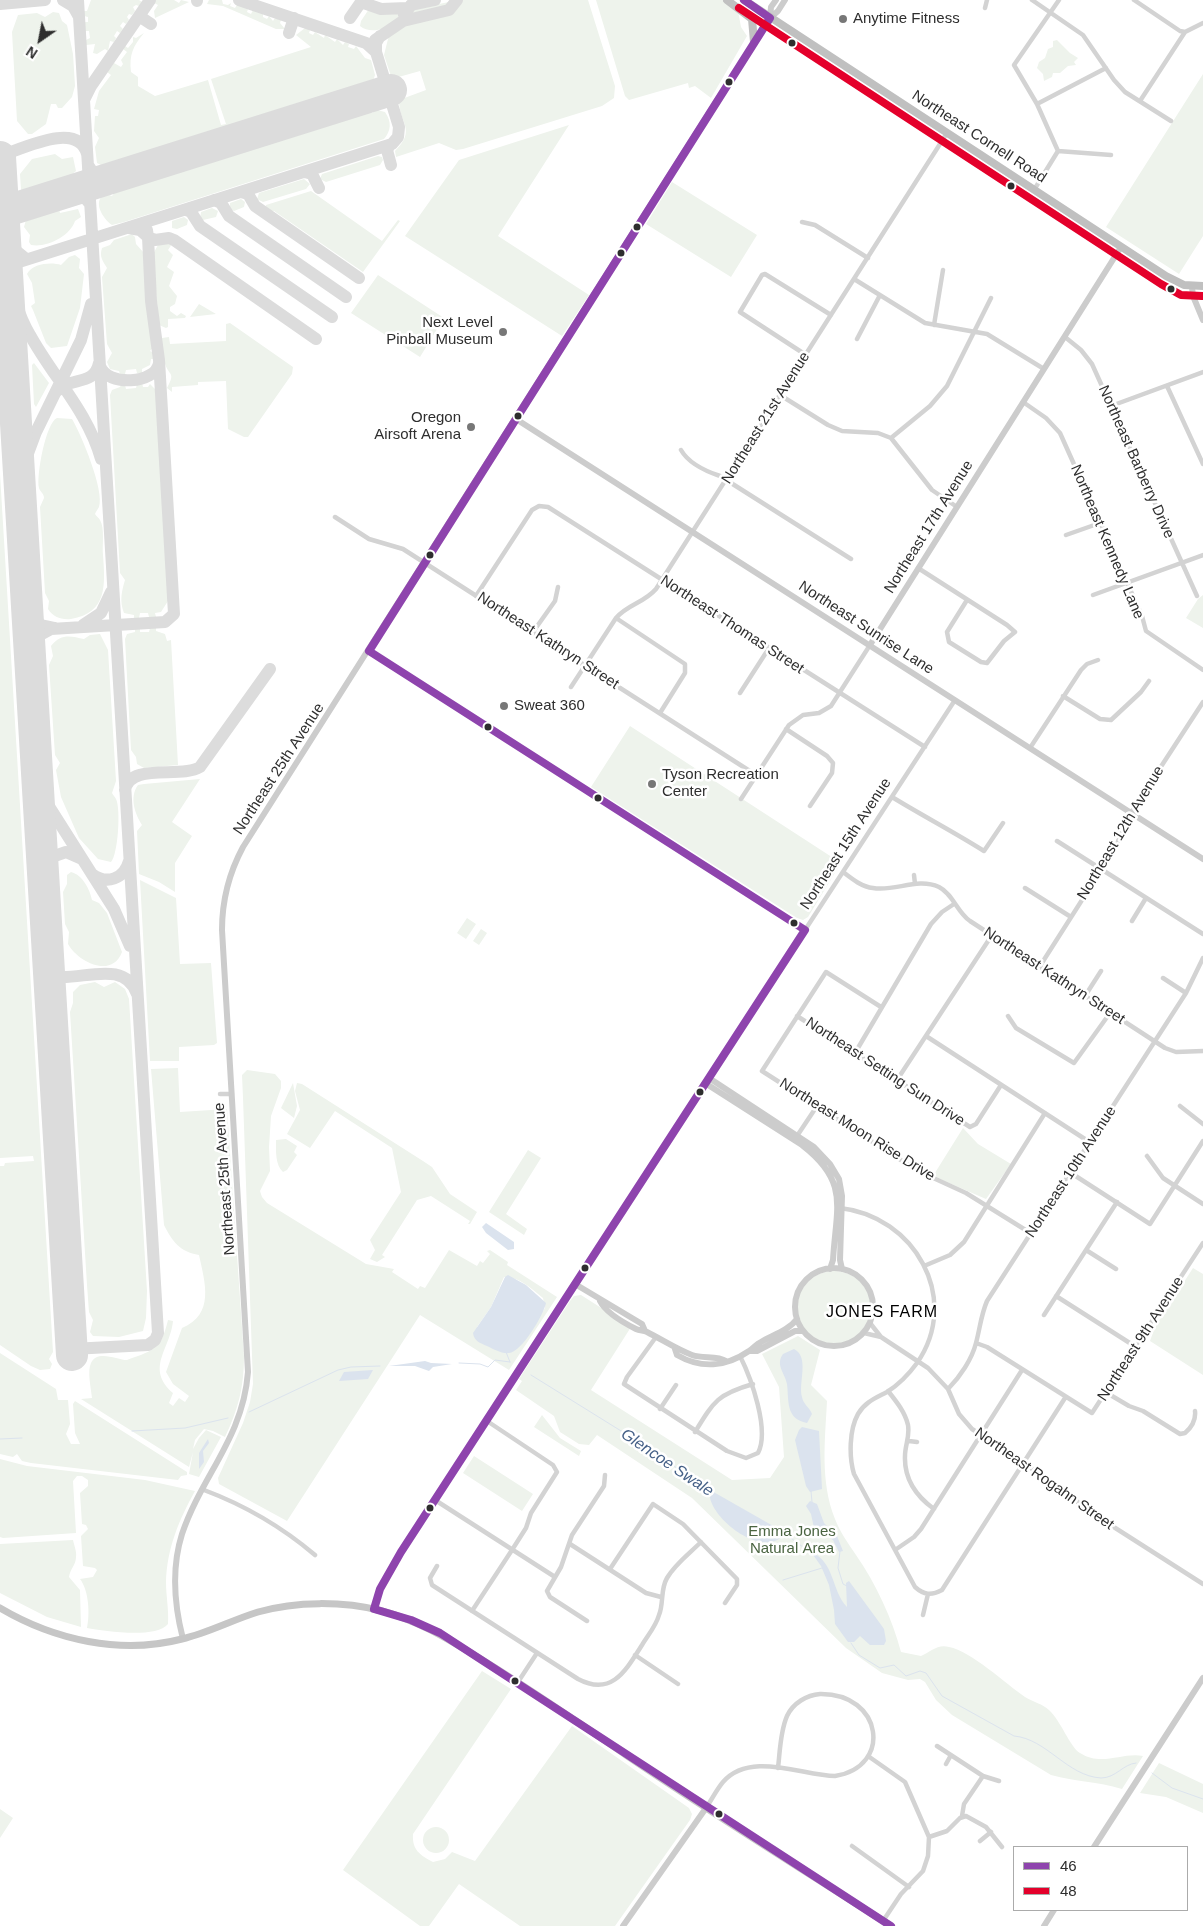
<!DOCTYPE html>
<html>
<head>
<meta charset="utf-8">
<style>
  body { margin:0 }
  #map { position:relative; width:1203px; height:1926px; overflow:hidden; background:#fff; font-family:Arial,sans-serif }
  canvas { display:block }
  .legend { position:absolute; left:1013px; top:1846px; width:175px; height:65px; box-sizing:border-box; background:#fff; border:1px solid #ababab; margin:0; padding:6px 9px; list-style:none; font-size:15px; color:#2e2e2e }
  .legend li { display:flex; align-items:center; gap:10px; height:25px }
  .legend b { width:25px; border:1px solid #ababab }
  .north { position:absolute; left:15px; top:15px; width:50px; height:50px; -webkit-text-stroke:4px #fff; paint-order:stroke; rotate:213deg; font-size:14px; font-weight:700; line-height:20px; text-align:center; color:#2e2e2e }
  .north::after { content:''; display:block; margin:auto; width:18px; height:22px; background:#2e2e2e; clip-path:polygon(50% 0,100% 100%,50% 72%,0 100%) }
</style>
</head>
<body>
<div id="map">
<canvas width="1203" height="1926"></canvas>
<ul class="legend">
<li><b style="height:6px;background:#8e44ad"></b>46</li>
<li><b style="height:6px;background:#e4002b"></b>48</li>
</ul>
<div class="north">N</div>
</div>
<script>
const ctx = document.querySelector('canvas').getContext('2d');
ctx.lineJoin = 'round';
function fill(path, color) {
  ctx.fillStyle = color;
  ctx.fill(path, 'evenodd');
}
function stroke(path, color, width, dash) {
  ctx.strokeStyle = color;
  ctx.lineWidth = width;
  ctx.lineCap = dash ? 'butt' : 'round';
  ctx.setLineDash(dash || []);
  ctx.stroke(path);
}
function drawText(font, color, halo, rows, align = 'center') {
  ctx.font = font + ' Arial,sans-serif';
  ctx.lineWidth = 5;
  ctx.setLineDash([]);
  ctx.textBaseline = 'middle';
  ctx.strokeStyle = halo;
  ctx.fillStyle = color;
  for (const [text, x, y, turn = 0] of rows) {
    ctx.save();
    ctx.translate(x, y);
    ctx.rotate((+turn || 0) * Math.PI / 180);
    ctx.textAlign = isNaN(turn) ? turn : align;
    if (halo) ctx.strokeText(text, 0, 0);
    ctx.fillText(text, 0, 0);
    ctx.restore();
  }
}
fill(new Path2D(`
  M91,0H139L142,2L139,6L136,5L133,7L135,11L132,15L129,14L127,17L129,20L126,24L123,22L120,26L123,29L120,33L117,31L114,36L116,38L114,42L110,41L108,51L105,49L97,54L93,53L95,44L86,45V40L90,38L89,31H85V22H88V17L84,16V11H87Z
  M156,0H174L179,3L181,0L189,2L155,18L154,11L158,5L154,3Z
  M209,0H222L223,4L228,5L231,3L230,6L235,8L237,5L248,9L247,12L251,14L253,10L263,14V17L267,19L269,16L273,21L275,18L281,20L280,23L285,29H276L223,6L207,4Z
  M462,0H588L615,86L614,98L602,106L463,149L456,150L439,143L396,157L395,151C417,129 399,124 399,100L426,90L420,71L395,78L391,76L384,55L389,35L406,23L447,14Z
  M596,0H722L738,11L741,27L747,36L711,98L695,86L689,88L688,83L629,100L625,96Z
  M454,1L445,9L408,17L414,9Z
  M369,9L381,12L400,13C396,27 372,36 360,26L361,21Z
  M53,12L59,13L62,21L67,25L73,54L75,86L72,97L62,108H58L56,104H51L46,124L32,134H28L17,121L12,32L18,15L37,13L45,17Z
  M305,28L310,30L309,33L313,35L315,32L324,38L325,35L335,42L337,39L343,45L345,42L349,44L348,47L354,49L356,46L365,58L371,60L375,75L373,81L364,83L359,90L119,164L109,163L103,166L97,163L95,147L99,138L94,131L95,116H98L99,110L94,109L99,91L111,75L107,72L114,63L121,67L123,64L121,60L127,52L123,49L125,46L128,48L133,42V37L136,38L144,33C133,46 129,55 131,72L138,77V86L155,96L208,80L221,125L226,124L211,79L311,47L296,35Z
  M1057,40L1070,53L1078,58L1074,62L1076,65L1068,66L1060,73H1053L1052,77L1044,81L1043,74L1037,68L1039,62L1045,58L1048,49L1053,47V41Z
  M1203,74V236L1179,274L1106,227Z
  M377,110L385,112C392,122 391,131 384,139L124,222L112,225C103,219 91,200 106,194L112,196L117,189L367,111L372,113Z
  M569,125L498,236L589,295L562,336L405,236L459,160Z
  M55,154L62,159L73,157L76,171L64,181L27,193L21,190L20,174L32,159Z
  M378,156L382,157L383,160L380,165L326,182L320,179L322,174Z
  M304,179L310,184L306,189L263,202L257,199L259,193Z
  M672,182L757,235L731,277L646,224Z
  M311,191L382,241L398,220L400,221L363,272L274,211L270,213L265,209L266,205Z
  M241,199L245,202L244,207L234,211L230,209V203Z
  M212,208L218,211L216,217L203,220L200,219L201,212Z
  M59,209L60,213L78,209L81,217L75,221C70,236 47,248 31,245L29,242L30,235L24,227L26,220Z
  M184,217L188,220L187,225L177,229L172,228V221Z
  M132,234L135,237L136,244L144,253L148,308L154,346L150,351L154,353L155,359H151L150,365L142,369V373H137L136,369L126,370L125,374H120L119,371L110,369L107,362L112,353L107,344L102,277L107,268C103,261 99,257 102,248L110,245L114,240Z
  M167,242L172,244L168,250L173,255L167,267L174,272L169,286L177,296L175,304L170,307V311L177,316L181,313L186,316L185,318L168,319V327L166,328L159,325L153,254L158,245Z
  M75,255L80,259L79,268L84,274L80,308L67,346L51,348L46,343L33,310L31,306L35,303L32,283L27,274C33,263 52,262 61,265L69,257Z
  M378,275L444,318L420,357L351,313Z
  M199,304L216,314L190,317Z
  M230,323L293,367L292,374L248,437H244L228,429L226,381L198,382V385L172,387V392L167,388C176,372 169,376 165,364C162,356 162,346 162,338L169,337L170,344L226,341V324Z
  M34,363L49,383L36,407L34,404L32,365Z
  M142,383L143,387H148L150,384L157,391L168,601L161,612L155,613L156,617H149L148,613H140L139,618H134V615L124,613C119,601 122,590 125,580L120,573L110,395L112,390L120,387L121,385H125L126,389L136,388L137,384Z
  M57,418L72,419C81,434 105,491 99,507C98,509 96,511 95,514C96,516 99,518 100,520C105,528 102,546 103,555C105,584 108,613 71,619C61,620 53,617 48,609L49,601L45,593L40,507L44,498C44,493 40,492 39,488C36,476 46,422 57,418Z
  M0,474L53,1352L49,1359L52,1364L50,1369L40,1370L31,1366L0,1345V1166H4L5,1163L34,1161L33,1156L0,1158Z
  M1203,595V628L1186,618L1198,599Z
  M150,628H156V631L165,634L167,641L171,640L178,765L144,768L137,764L136,757L131,750L125,639L127,634L135,632V629H140V632H149Z
  M100,634L108,650L116,781L112,793C113,795 115,797 116,799C121,809 118,855 111,862L98,859L79,838L61,797L56,770L60,763L55,755L49,665L53,656L51,646C61,633 71,636 84,639L90,635Z
  M630,726L841,863L808,917L803,920L797,918L591,787Z
  M200,779L172,822L192,836L175,863V892L159,882L139,874L137,831L142,825C135,814 129,797 138,785L144,784Z
  M71,872C83,875 90,890 92,900L99,903L107,913L122,952C112,979 78,962 68,944L69,932L65,924L63,892L67,884V875Z
  M140,880L176,898L180,964L211,963L217,1043L214,1045L179,1047V1061H150Z
  M467,918L476,924L466,939L457,933Z
  M481,929L487,933L479,945L473,941Z
  M95,982L104,987L115,982L125,989L129,999L147,1291L146,1318L143,1331L119,1337L93,1336L90,1332L93,1320L89,1312L87,1285L70,1012L73,1003V992L80,985Z
  M178,1068L180,1112L227,1109L244,1357C244,1387 238,1410 225,1437L213,1431L204,1429L195,1440L193,1449L199,1438L206,1430L221,1437L199,1477L189,1474L193,1452L189,1467L81,1399L92,1398C91,1388 87,1371 91,1363C97,1349 118,1360 127,1360C130,1359 134,1357 138,1356C158,1349 163,1341 168,1320L173,1321C170,1350 145,1368 173,1393L169,1403L173,1406L179,1398L185,1402L189,1396L173,1384L166,1372L182,1328C215,1314 205,1283 199,1255C180,1252 172,1241 164,1225L151,1069Z
  M247,1070L275,1074L281,1081V1088L271,1116L269,1147L270,1171L260,1191L262,1197L267,1203L366,1264L394,1269L392,1272L418,1289L420,1286L425,1288L449,1250L477,1266L480,1261L483,1263L490,1254L487,1251L490,1250L508,1262L507,1265L557,1297L509,1370L420,1315L287,1521L219,1484L218,1478L243,1423L250,1402L253,1384L243,1098L242,1075ZM504,1277C520,1277 532,1289 543,1298L545,1308L538,1318L506,1353L477,1327L491,1307Z
  M293,1083L297,1106L294,1118L281,1108Z
  M297,1083L302,1084L423,1161L432,1167L450,1194L477,1212L470,1224H468L470,1221L431,1196L417,1200L382,1255L385,1257L377,1262L370,1259L375,1250L370,1240L401,1192L392,1148L335,1111L310,1148L287,1134L300,1110L295,1091Z
  M963,1128L978,1144L1011,1164L986,1199L933,1176Z
  M286,1139L297,1146L294,1152L297,1155L287,1170L283,1172C275,1165 276,1150 276,1140Z
  M528,1150L541,1158L506,1214L527,1229L524,1235L489,1212Z
  M1193,1268L1203,1274V1375L1150,1341L1155,1327Z
  M797 1308a37 37 0 1 1 74 0a37 37 0 1 1-74 0Z
  M581,1295L631,1327L591,1390L732,1480L770,1478L784,1457L779,1387L762,1354L798,1336L820,1350L811,1385L827,1401C825,1441 820,1481 835,1519C840,1532 848,1543 856,1555C876,1584 892,1618 901,1652L921,1656C931,1652 937,1644 949,1647C971,1651 1006,1684 1025,1697C1033,1702 1043,1704 1049,1710C1061,1721 1070,1747 1080,1753C1102,1767 1122,1752 1143,1756L1122,1789C1097,1781 1076,1782 1051,1775L952,1715L936,1700L925,1682L920,1679L908,1680L882,1673L846,1648L692,1498L597,1435L589,1445L579,1444L560,1432L554,1416L516,1390L522,1381L519,1379L570,1301L574,1296Z
  M0,1353L56,1389L58,1400H68L70,1424L66,1434L71,1444H80L75,1433L73,1404L75,1401L187,1472V1475L181,1476L178,1480L31,1463L22,1461L17,1454L13,1457L0,1454Z
  M542,1415L560,1438L581,1451L579,1456L534,1427Z
  M474,1456L533,1494L522,1511L463,1473Z
  M0,1459L27,1466L145,1480L195,1491C179,1520 167,1548 166,1582C166,1596 169,1610 168,1624C156,1639 104,1631 87,1628C90,1614 89,1591 80,1579L93,1577L97,1570L95,1568L83,1566L81,1536L88,1529L86,1525L82,1524L80,1493L88,1486V1480L82,1476H77L73,1481L76,1533L3,1538L0,1537Z
  M73,1540C74,1545 77,1552 76,1557C76,1565 70,1569 69,1577L80,1590L81,1627L47,1617L0,1593V1544Z
  M482,1671L511,1689L413,1834C412,1850 420,1855 433,1862L445,1859L452,1852L475,1861L572,1726L689,1808L692,1814L690,1820L615,1926H520L459,1884L429,1926H420L343,1870Z
  M1159,1763L1203,1784V1813L1166,1797L1140,1793Z
  M0,1809L13,1818L0,1838Z
  M423 1840a13 13 0 1 1 26 0a13 13 0 1 1-26 0Z`), '#eef3ec');
fill(new Path2D(`
  M486,1223L514,1242V1249L508,1250L486,1233L482,1227Z
  M508,1275L526,1285L546,1303C544,1314 522,1352 509,1353C502,1354 493,1349 487,1346C480,1343 474,1341 473,1333L491,1307L505,1277Z
  M794,1349C810,1357 798,1383 802,1397C803,1404 810,1408 812,1414L807,1423C785,1419 789,1400 787,1384C785,1373 775,1365 783,1354Z
  M425,1361L431,1363L452,1364L433,1367L429,1371L415,1366H389Z
  M373,1370L368,1379L339,1381L344,1372Z
  M802,1427L819,1431L822,1489L810,1492L806,1486L795,1440L799,1430Z
  M208,1439L209,1443L203,1451L204,1462L199,1469V1453Z
  M710,1490L782,1531L783,1536C759,1559 704,1513 710,1490Z
  M810,1501L817,1504L824,1523L837,1536L843,1551L839,1552L833,1540L814,1528L811,1514L806,1506Z
  M811,1552C835,1562 831,1590 847,1607L846,1583L849,1581L879,1622L884,1629L886,1641L884,1645H870L860,1636L854,1642H848L835,1624L834,1610L829,1585L821,1566Z`), '#dbe3ee');
stroke(new Path2D(`
  M506,1352L510,1362
  M459,1363L480,1364L488,1367L495,1360L510,1362
  M531,1375L634,1439L711,1491
  M249,1412L338,1370L351,1367L380,1366
  M132,1431L185,1428L228,1418
  M0,1439L22,1438
  M811,1491L812,1502
  M784,1533L811,1553
  M840,1551L838,1568L843,1584L847,1586
  M783,1580L822,1568
  M851,1643L859,1655L880,1668L894,1665L906,1676L920,1671L926,1673L942,1696L1014,1736C1047,1739 1067,1776 1101,1778C1116,1778 1123,1764 1136,1763
  M1152,1773L1172,1788L1203,1799`), '#dbe3ee', 1);
stroke(new Path2D(`
  M63,0L73,6L78,15
  M239,0L366,43L376,52
  M197,1V0
  M0,4L45,0
  M404,15L411,5L435,0
  M139,16L151,24
  M350,18L361,2L381,9L407,8
  M289,33L294,18
  M375,40L403,21L449,10L457,0
  M85,98L91,86L150,0
  M390,145L387,150L391,165
  M0,156C22,149 78,120 87,154
  M88,165L96,177L112,178
  M305,172L312,174L319,188
  M0,174L1,177
  M66,192L81,193L90,204
  M241,192L248,194L255,206L359,278
  M214,200L221,203L229,216L346,297
  M186,210L191,212L200,226L332,317
  M147,230L148,237L155,240L169,238L174,240L316,339
  M5,242L26,259
  M7,266C12,290 17,313 30,335C53,377 88,412 101,459
  M0,268L392,144L398,137L399,127L376,52V43L380,36
  M0,286L10,314
  M100,366C107,387 156,384 159,363
  M57,391C70,376 94,387 99,363
  M20,475L36,432L81,340L91,304
  M28,612L41,625L55,628
  M83,625L101,613L111,592
  M30,648L40,635L51,629L165,622L174,614L159,360L151,301L148,237L140,230L129,228
  M38,789L114,909L130,946
  M125,790C130,762 181,779 200,767L270,669
  M43,860L66,852L82,859
  M92,874C107,885 124,879 129,861
  M49,966L53,973L59,977C85,979 125,960 137,994
  M72,1349L148,1345L155,1340L158,1333L78,0`), '#dcdcdc', 12);
stroke(new Path2D(`
  M0,157L72,1355
  M0,213L391,90`), '#dcdcdc', 32);
stroke(new Path2D(`
  M1032,0L1083,35L1114,80L1125,92L1171,121
  M1134,0L1180,31L1185,32L1203,23
  M985,8L987,0
  M1140,101L1185,32
  M1037,104L1106,68
  M1058,151L1111,155
  M1034,190L1058,151L1037,104L1014,65L1059,0
  M802,222L815,225L868,258
  M854,279L925,323L987,334L1044,369
  M934,325L943,270
  M1065,337L1081,350L1092,364L1197,596
  M857,339L880,295
  M806,355L740,312L762,275L765,274L831,315
  M1167,386L1203,464
  M780,395L828,425L842,431L878,433L891,438L932,490L957,507
  M1023,402L1046,418L1060,433L1142,616L1146,631L1203,670
  M1111,406L1203,372
  M891,438L930,406L947,386L991,298
  M681,450C689,464 705,471 720,476L851,559
  M335,517L369,539L403,549L756,775
  M1066,535L1100,523
  M918,568L1007,625L1015,632L1004,641L987,663L981,662L949,642L947,632L967,600
  M1093,595L1203,555
  M476,596L532,510L539,506L548,507L925,747
  M616,618L685,664V673L660,713
  M533,632L555,601L558,587
  M571,687L616,618C628,604 644,603 656,589L947,133
  M740,693L769,648
  M1063,696L1100,719L1111,720L1141,692L1149,681
  M786,729L827,756L833,763L832,773L810,806
  M1030,748L1081,670L1087,664L1098,660
  M892,797C923,816 954,832 984,851L1003,823
  M741,799L789,725L803,715L819,713L831,706L870,645
  M1057,841L1203,934
  M843,872C852,879 862,887 873,888C895,892 917,877 939,887C953,894 957,912 970,921L1165,1048L1176,1052L1203,1051
  M914,875L915,884
  M1025,888L1071,917
  M1132,921L1146,898
  M805,930L955,700
  M1040,966L1117,845L1123,825L1203,702
  M1163,978L1186,993
  M1085,996L1101,971
  M881,1007L826,972L762,1071L918,1171L966,1193L1032,1234
  M797,1016L970,1127L976,1124L1001,1085
  M1008,1016L1016,1028L1074,1063L1110,1013
  M926,1036L1091,1143
  M855,1053L931,924L942,912L954,904
  M897,1080L992,935
  M220,1094H232
  M1180,1106L1203,1124
  M797,1136L817,1106
  M1147,1156L1163,1178L1203,1204
  M1071,1173L1150,1224L1203,1141
  M840,1208C914,1216 962,1298 917,1363C909,1374 898,1385 887,1392C876,1398 865,1402 858,1414C849,1430 849,1457 854,1474L915,1587C924,1595 931,1596 942,1590L1065,1398
  M1086,1250L1116,1269
  M924,1266L950,1255L964,1242L1045,1113
  M1056,1296L1136,1347
  M1044,1315L1117,1202
  M870,1323L881,1337
  M864,1333L881,1337L928,1368L948,1389L959,1414L972,1429L1067,1492L1084,1508L1203,1584
  M656,1337L627,1377L624,1384L727,1451L746,1458L758,1453C770,1430 751,1378 740,1356
  M976,1343L987,1347L1092,1413L1203,1243
  M948,1389C960,1377 972,1359 976,1343C980,1328 981,1315 987,1301L1186,993L1203,958
  M888,1391C896,1401 905,1412 908,1425C910,1437 905,1445 905,1456C904,1479 916,1496 934,1509
  M1107,1393L1129,1406L1143,1411L1180,1434L1185,1433C1192,1427 1196,1420 1195,1411
  M660,1409L676,1385
  M695,1432C714,1401 718,1394 753,1384
  M909,1441L917,1442
  M204,1490C244,1505 282,1527 315,1555
  M435,1500L555,1577
  M570,1544L646,1593L661,1597
  M895,1550L914,1537L921,1529L1022,1370
  M437,1566L430,1578L432,1585L578,1679C612,1697 626,1670 642,1645C648,1635 656,1626 659,1615C664,1603 660,1590 667,1578C675,1564 690,1553 701,1542
  M610,1569L653,1504L683,1524L737,1579V1585L725,1603
  M472,1611L512,1550L526,1528L531,1513L557,1472L553,1465L487,1421
  M923,1615L928,1594
  M587,1621L550,1597L547,1591L561,1567L572,1535L604,1486L605,1475
  M635,1655L678,1684
  M518,1682L537,1653
  M937,1746L983,1776L999,1781
  M868,1756L905,1782L929,1837L928,1856L923,1871L901,1894L883,1921
  M946,1764L951,1755
  M706,1808C712,1799 717,1789 723,1782C750,1751 801,1775 835,1776C893,1767 883,1693 820,1694C807,1695 793,1703 787,1716C780,1732 780,1752 778,1768
  M962,1816L964,1804L983,1776
  M929,1837L947,1831L960,1818L966,1816L986,1827L1002,1847
  M980,1841L991,1832
  M852,1846L909,1887`), '#d3d3d3', 4.5);
stroke(new Path2D(`
  M770,18L771,7L776,0
  M1192,287L1193,296L1203,320
  M516,419L1203,859
  M870,645L1121,247
  M369,651L805,930L401,1552L380,1589L374,1609
  M709,1078L814,1147L830,1164L839,1179L842,1196L840,1260L842,1269
  M705,1083L802,1145C850,1182 836,1207 833,1260L830,1269
  M795 1307a39 39 0 1 1 78 0a39 39 0 1 1-78 0Z
  M575,1284L642,1324L645,1331
  M600,1301C606,1313 624,1323 636,1329C640,1331 644,1330 647,1332C663,1340 676,1349 692,1355C703,1359 717,1355 726,1361
  M675,1349L677,1355C701,1369 726,1367 749,1351C754,1348 756,1344 761,1342C773,1335 789,1330 797,1319
  M751,1351H757L795,1331H803
  M183,1639C174,1604 171,1569 182,1534C202,1475 243,1438 248,1372L222,930C222,900 229,873 243,847L714,105L770,18L778,11L785,0
  M1094,1847L1203,1678
  M623,1926L706,1808
  M1044,1926L1054,1910`), '#ccc', 6);
stroke(new Path2D(`
  M0,1608C54,1640 121,1655 182,1639C208,1633 232,1620 258,1612C296,1601 343,1601 382,1611C420,1621 451,1641 484,1661C533,1691 579,1723 626,1755C713,1814 802,1869 891,1926`), '#c6c6c6', 7);
stroke(new Path2D(`
  M727,0L752,19L754,42
  M744,0L1166,276L1184,285L1203,286`), '#c0c0c0', 8);
stroke(new Path2D(`
  M369,651L770,18L744,0
  M369,651L805,930
  M374,1609L380,1589L401,1552L805,930
  M374,1609L411,1620L440,1633L891,1926`), '#8e44ad', 8);
stroke(new Path2D(`
  M739,8L1161,284L1181,295L1202,296`), '#e4002b', 8);
for (const [x, y, r, color] of [
  [843,19,5,"#777"],
  [792,43,4.5,"#2e2e2e"],
  [729,82,4.5,"#2e2e2e"],
  [1011,186,4.5,"#2e2e2e"],
  [637,227,4.5,"#2e2e2e"],
  [621,253,4.5,"#2e2e2e"],
  [1171,289,4.5,"#2e2e2e"],
  [503,332,5,"#777"],
  [518,416,4.5,"#2e2e2e"],
  [471,427,5,"#777"],
  [430,555,4.5,"#2e2e2e"],
  [504,706,5,"#777"],
  [488,727,4.5,"#2e2e2e"],
  [652,784,5,"#777"],
  [598,798,4.5,"#2e2e2e"],
  [794,923,4.5,"#2e2e2e"],
  [700,1092,4.5,"#2e2e2e"],
  [585,1268,4.5,"#2e2e2e"],
  [430,1508,4.5,"#2e2e2e"],
  [515,1681,4.5,"#2e2e2e"],
  [719,1814,4.5,"#2e2e2e"]
]) {
  const dot = new Path2D();
  dot.arc(x, y, r, 0, 2 * Math.PI);
  ctx.fillStyle = color;
  ctx.fill(dot);
  stroke(dot, '#fff', 2);
}
drawText('15px', '#2e2e2e', '#fff', [
  ["Anytime Fitness",853,19],
  ["Next Level",493,323,"right"],
  ["Pinball Museum",493,340,"right"],
  ["Oregon",461,418,"right"],
  ["Airsoft Arena",461,435,"right"],
  ["Sweat 360",514,706],
  ["Tyson Recreation",662,775],
  ["Center",662,792]
], 'left');
drawText('15px', '#2e2e2e', '#fff', [
  ["Northeast Cornell Road",979,137,33],
  ["Northeast 21st Avenue",766,418,-58],
  ["Northeast Barberry Drive",1136,462,66],
  ["Northeast 17th Avenue",929,527,-58],
  ["Northeast Kennedy Lane",1107,542,67],
  ["Northeast Thomas Street",732,625,33],
  ["Northeast Sunrise Lane",866,628,33],
  ["Northeast Kathryn Street",548,641,33],
  ["Northeast 25th Avenue",279,769,-57],
  ["Northeast 12th Avenue",1121,833,-59],
  ["Northeast 15th Avenue",846,844,-57],
  ["Northeast Kathryn Street",1054,976,33],
  ["Northeast Setting Sun Drive",885,1072,33],
  ["Northeast Moon Rise Drive",857,1130,32],
  ["Northeast 10th Avenue",1071,1172,-57],
  ["Northeast 25th Avenue",225,1179,-94],
  ["Northeast 9th Avenue",1141,1339,-57],
  ["Northeast Rogahn Street",1044,1479,35]
]);
drawText('15px', '#4a6441', '#fff', [
  ["Emma Jones",792,1532],
  ["Natural Area",792,1549]
]);
ctx.letterSpacing = '1px';
drawText('16px', '#000', '#fff', [
  ["JONES FARM",882,1313]
]);
ctx.letterSpacing = '0px';
drawText('italic 16px', '#456087', '#fff', [
  ["Glencoe Swale",667,1463,34]
]);
</script>
</body>
</html>
